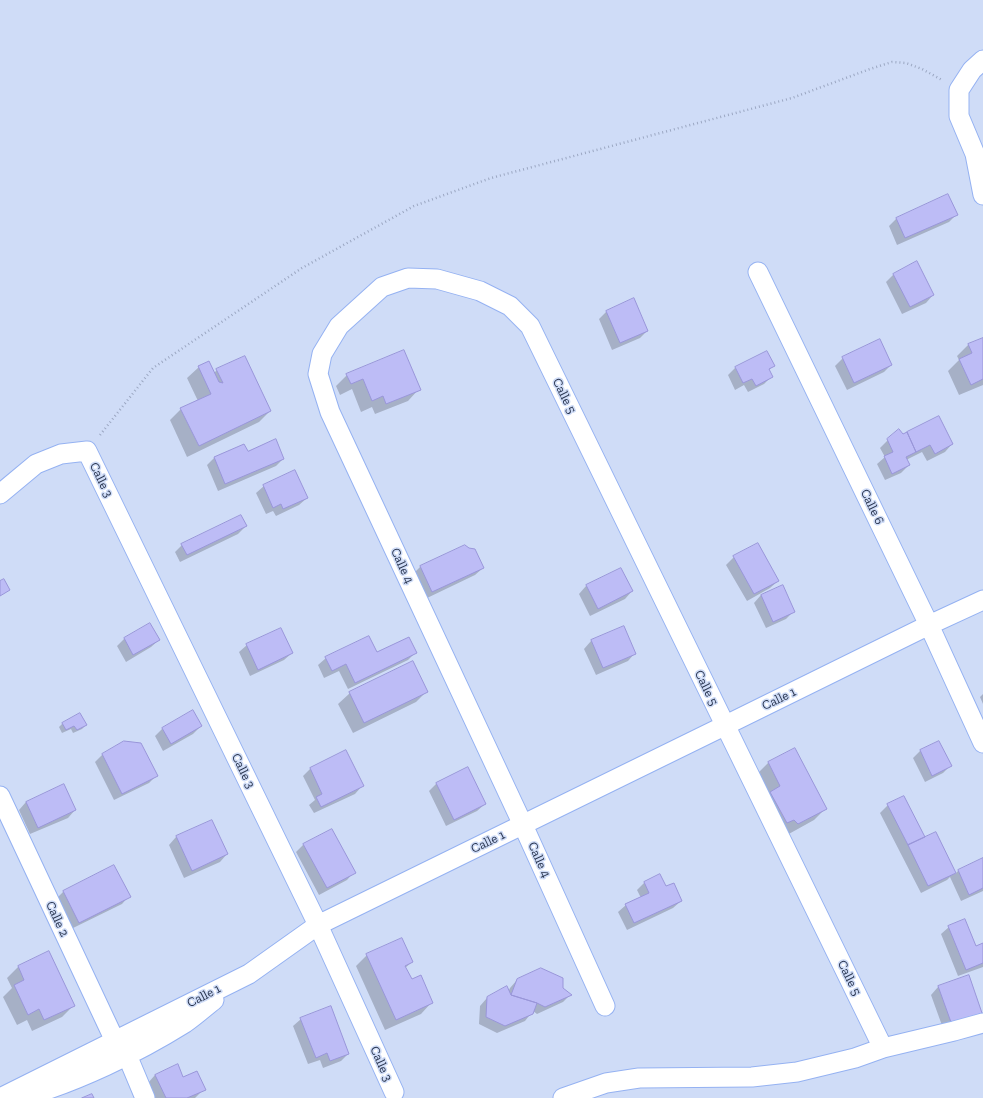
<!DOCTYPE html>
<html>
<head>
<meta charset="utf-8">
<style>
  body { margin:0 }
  canvas { display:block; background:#cfdcf7 }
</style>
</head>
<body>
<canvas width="983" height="1098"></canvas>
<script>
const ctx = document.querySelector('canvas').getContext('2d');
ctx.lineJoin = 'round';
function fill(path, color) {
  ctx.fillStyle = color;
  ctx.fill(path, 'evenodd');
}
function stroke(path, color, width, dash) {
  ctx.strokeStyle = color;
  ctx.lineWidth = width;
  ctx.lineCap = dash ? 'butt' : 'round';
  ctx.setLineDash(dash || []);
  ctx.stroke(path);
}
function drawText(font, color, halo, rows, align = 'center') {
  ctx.font = font + ' "Zilla Slab",serif';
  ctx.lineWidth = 3;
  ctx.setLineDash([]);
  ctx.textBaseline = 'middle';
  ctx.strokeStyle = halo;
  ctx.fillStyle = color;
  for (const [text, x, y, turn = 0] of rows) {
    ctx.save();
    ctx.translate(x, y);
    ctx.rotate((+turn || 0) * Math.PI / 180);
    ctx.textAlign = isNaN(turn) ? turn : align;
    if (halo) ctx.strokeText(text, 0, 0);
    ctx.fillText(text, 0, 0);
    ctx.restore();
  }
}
fill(new Path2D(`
  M948,196L956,215L949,222L897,245L889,226L896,219Z
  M894,274L933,295L926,303L902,314L886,282Z
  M606,312L647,331L640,338L612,350L599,319Z
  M983,339V385L959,395L948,371L959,360L957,356L968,345Z
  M880,341L891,365L884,372L847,390L835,366L843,358Z
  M766,352L773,366L768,371L771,377L764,384L748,392L744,385L735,390L728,375L735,368Z
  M199,367L214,373L217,370L270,411L259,422L187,457L170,420L181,409L198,401L187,378Z
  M347,375L419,389L408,401L375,414L372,407L361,412L352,389L340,395L336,386Z
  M888,440L952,444L945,452L927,461L922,452L906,460L909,465L901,473L885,480L877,464L885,457L880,448Z
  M244,445L247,452L283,459L276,466L218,491L207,465L214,458Z
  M264,486L307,498L299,505L276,516L273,511L266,514L256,493Z
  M246,526L238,534L180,562L175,552L182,545Z
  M465,546L483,568L475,575L425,599L413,574L420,567Z
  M734,557L778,581L770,588L747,601L726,565Z
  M621,569L632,591L625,599L590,616L579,594L586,586Z
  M761,595L794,611L786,619L766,628L754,603Z
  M150,625L159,640L151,647L126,662L117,646L124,639Z
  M623,627L635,653L628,661L596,675L584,649L591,641Z
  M369,637L377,653L416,652L408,660L348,689L339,671L324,678L318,665L326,658Z
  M247,645L292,653L284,660L250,676L239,652Z
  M427,691L416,702L353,733L338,704L350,693Z
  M983,694V704L980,697Z
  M192,712L201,726L193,734L163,751L155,736L162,729Z
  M80,714L86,725L82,729L73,733L71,729L62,733L59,727L62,724Z
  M938,742L950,766L943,773L925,782L913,758L920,751Z
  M794,750L825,809L814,820L787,835L757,774L768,763Z
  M345,752L362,786L355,794L314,813L309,805L315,800L303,776L310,769Z
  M103,754L156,776L149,783L114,800L95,762Z
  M467,768L485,804L477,811L446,826L429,791L436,784Z
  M904,797L925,838L935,833L955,874L958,871L983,860V891L961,901L950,877L947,880L921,893L880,813L888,805Z
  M26,802L75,810L68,818L30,834L19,810Z
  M212,821L227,854L220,862L184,878L169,845L176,837Z
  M332,830L354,872L347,880L319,895L296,852L303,845Z
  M114,867L129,896L122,904L71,929L56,899L63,892Z
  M645,882L666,888L681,901L673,908L627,930L618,912L626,905L641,898L637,890Z
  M949,927L976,948L983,945V967L958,976L941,934Z
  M49,953L73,1006L62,1017L32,1031L27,1020L17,1025L3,997L12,988L7,978L18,967Z
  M367,955L412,962L405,968L411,981L432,1002L421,1014L385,1030L356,966Z
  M968,977L981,1013L974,1020L944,1031L931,995L938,987Z
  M517,980L562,988L570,995L563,1002L537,1014L533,1011L525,1021L497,1033L479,1024L480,1006L487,998L508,992L510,988Z
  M301,1019L348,1054L341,1061L323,1068L320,1060L308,1064L293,1026Z
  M155,1075L183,1078L204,1089L195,1098H155L148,1083Z`), '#0003');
const building = new Path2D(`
  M948,194L958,215L905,238L896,218Z
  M917,261L934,295L910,307L893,274Z
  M634,298L648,331L620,343L606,311Z
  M983,338V379L971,385L959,359L972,353L968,344Z
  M880,339L892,365L854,383L842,357Z
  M404,350L421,390L386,404L383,396L372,401L363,379L351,384L346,374Z
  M767,351L775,366L769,369L773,377L756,386L752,379L743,383L735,367Z
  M245,356L271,411L199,446L180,408L211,394L198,366L209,361L219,382L223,383L216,369Z
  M939,416L953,444L935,454L930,445L916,452L907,432Z
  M899,429L903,434L907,432L916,452L906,457L910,465L892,474L884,456L893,452L887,439Z
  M276,439L284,459L225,484L214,457L244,444L248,451Z
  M295,470L308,498L283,509L281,504L273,508L263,485Z
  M241,515L247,526L187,555L181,544Z
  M758,543L779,581L754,594L733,556Z
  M465,545L469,548L475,549L484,568L432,592L420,566Z
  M621,568L633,591L598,609L586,585Z
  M4,579L10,590L0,596V581Z
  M783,585L795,612L773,622L761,595Z
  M150,623L160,640L133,655L124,638Z
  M624,626L636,654L603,668L591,640Z
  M281,628L293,653L258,670L246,644Z
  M369,636L377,652L409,637L417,653L355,683L346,664L332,671L325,657Z
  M413,661L428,692L364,723L349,692Z
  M193,710L202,726L171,744L162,728Z
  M80,713L87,725L77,730L74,726L66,730L62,723Z
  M124,741L141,743L158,776L122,794L102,754Z
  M939,741L952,766L932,776L920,750Z
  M795,748L827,809L798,824L794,820L787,823L770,792L780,786L768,762Z
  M346,750L364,786L321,807L316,797L322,794L310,768Z
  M468,767L486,804L454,820L436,783Z
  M64,784L76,810L38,828L26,802Z
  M904,796L925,837L908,845L887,804Z
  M212,820L228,854L192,871L176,836Z
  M332,829L356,873L327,888L303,844Z
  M936,832L956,873L928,886L908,845Z
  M983,858V888L969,895L958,870Z
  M114,865L131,897L79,923L63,891Z
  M660,874L666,886L674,883L682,901L634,923L625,904L649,893L644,882Z
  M965,919L976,946L983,943V963L966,970L948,926Z
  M402,938L413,962L405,966L412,979L421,975L433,1003L396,1020L366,954Z
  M49,951L75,1006L44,1020L39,1009L28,1015L14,985L24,980L18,966Z
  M541,968L563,978V988L572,995L545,1007L537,1003L511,995L517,979Z
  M969,975L982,1013L952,1025L938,986Z
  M507,986L511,995L537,1003L533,1014L505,1026L486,1017L487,997Z
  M331,1006L349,1054L330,1061L327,1053L316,1058L300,1018Z
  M178,1064L183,1077L197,1071L206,1090L187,1098H166L155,1075Z
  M92,1094L94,1098H82Z`);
fill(building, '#bdbcf6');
stroke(building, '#9996d9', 1);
const street = new Path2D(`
  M983,60L972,70L959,90V116L975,154L983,195
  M758,272L929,625L983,743
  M0,494L36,464L61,454L87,451L318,925L394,1092
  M0,796L115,1041
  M605,1006L523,825L330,412L318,374L322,354L339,326L382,287L408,278L437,279L480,291L510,306L530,326L883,1048
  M127,1055L145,1098
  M0,1098L249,974L318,925L724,726L929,625L983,600
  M20,1098C75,1083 137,1053 185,1023C195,1016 204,1008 214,1000
  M563,1098L606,1083L639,1078L752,1077L797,1072L855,1058L883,1048L954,1031L983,1023`);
stroke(street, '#95b2f2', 21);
stroke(new Path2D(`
  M100,435L153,368L302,268L414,206L491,178L792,98L870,69L892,62L906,63L922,69L942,80`), '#9ba7c2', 2.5, [1, 3]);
stroke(street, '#fff', 19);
drawText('13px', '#28344e', '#cfdcf7', [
  ["Calle 5",564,396,64],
  ["Calle 3",101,480,64],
  ["Calle 6",872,507,64],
  ["Calle 4",402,566,65],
  ["Calle 5",706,688,64],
  ["Calle 1",779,699,-26],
  ["Calle 3",243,771,64],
  ["Calle 1",488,842,-26],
  ["Calle 4",539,860,66],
  ["Calle 2",57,919,65],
  ["Calle 5",849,978,64],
  ["Calle 1",204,996,-27],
  ["Calle 3",381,1064,66]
]);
</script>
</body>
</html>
